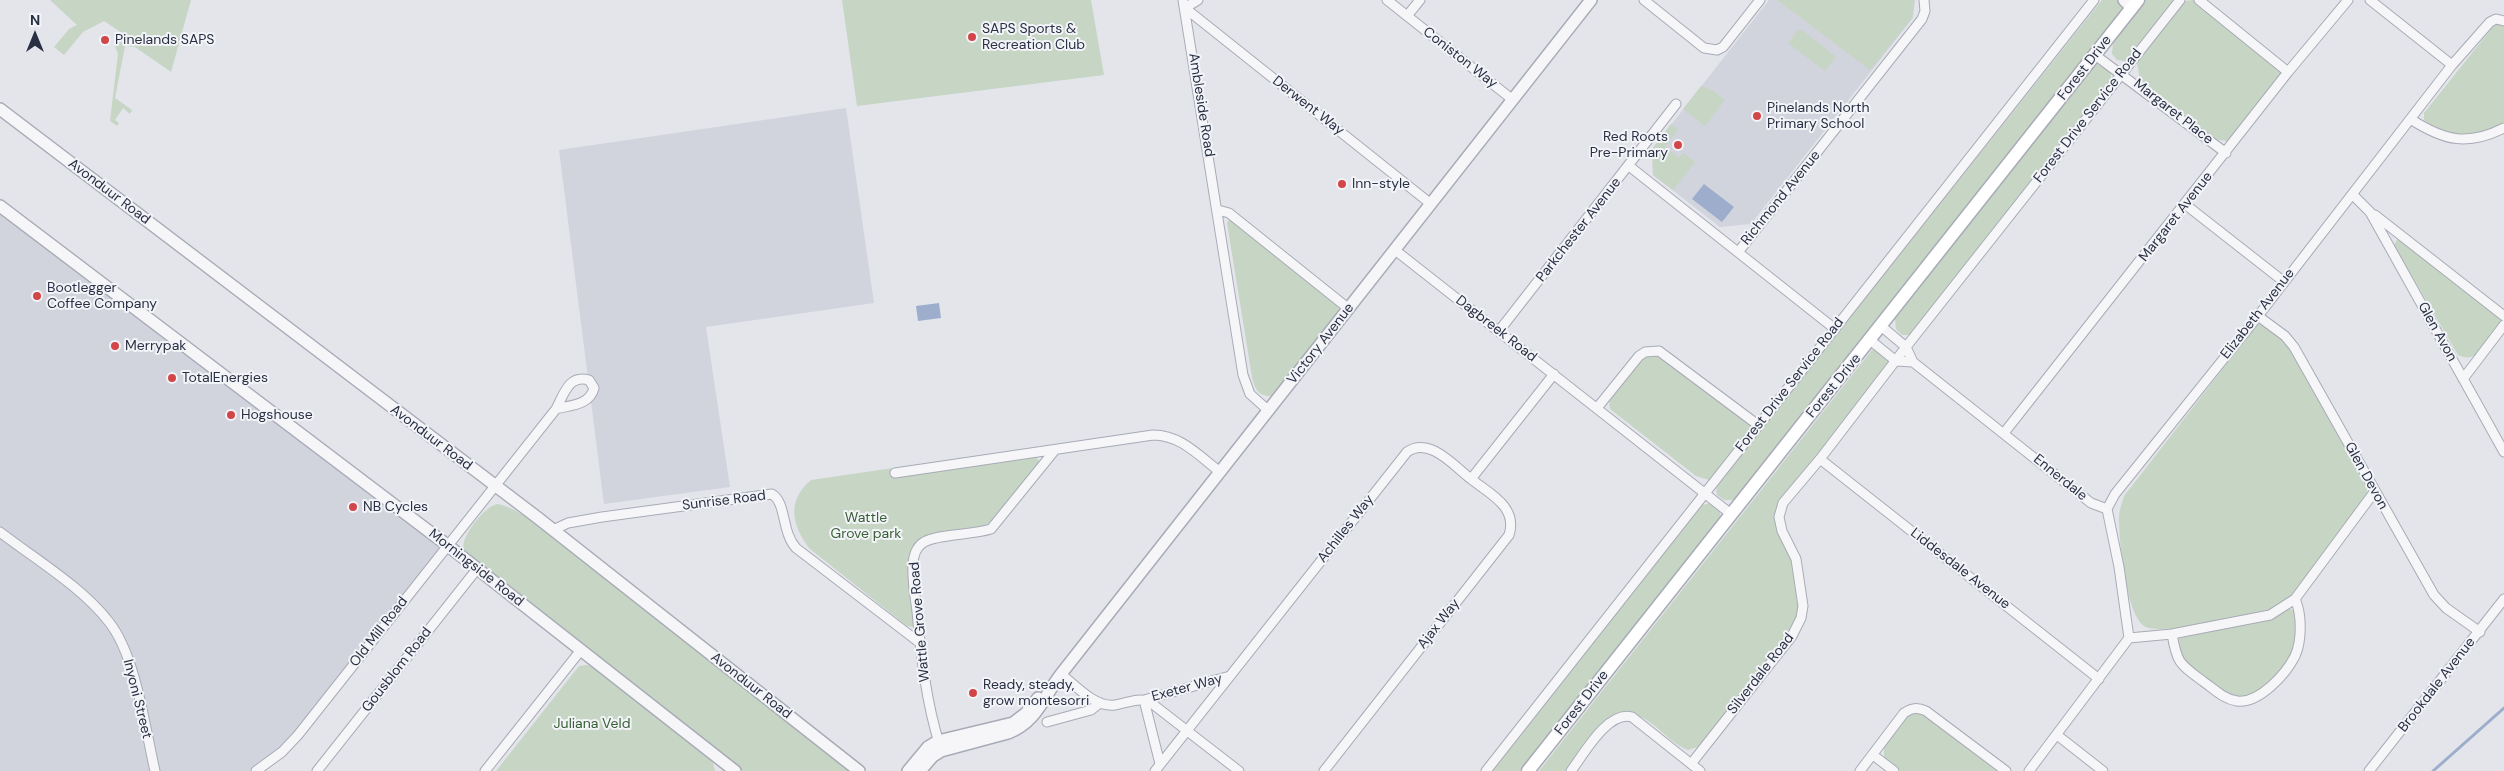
<!DOCTYPE html>
<html>
<head>
<meta charset="utf-8">
<style>
  body { margin:0 }
  #map { position:relative; width:2504px; height:771px; overflow:hidden; background:#e3e5eb; font-family:"DM Sans",sans-serif }
  canvas { display:block }
  .north { position:absolute; left:10px; top:10px; width:50px; height:50px; -webkit-text-stroke:4px #f3f4f8; paint-order:stroke; rotate:0deg; font-size:14px; font-weight:700; line-height:20px; text-align:center; color:#2a3044 }
  .north::after { content:''; display:block; margin:auto; width:18px; height:22px; background:#2a3044; clip-path:polygon(50% 0,100% 100%,50% 72%,0 100%) }
</style>
</head>
<body>
<div id="map">
<canvas width="2504" height="771"></canvas>
<div class="north">N</div>
</div>
<script>
const ctx = document.querySelector('canvas').getContext('2d');
ctx.lineJoin = 'round';
function fill(path, color) {
  ctx.fillStyle = color;
  ctx.fill(path, 'evenodd');
}
function stroke(path, color, width, dash) {
  ctx.strokeStyle = color;
  ctx.lineWidth = width;
  ctx.lineCap = dash ? 'butt' : 'round';
  ctx.setLineDash(dash || []);
  ctx.stroke(path);
}
function drawText(font, color, halo, rows, align = 'center') {
  ctx.font = font + ' "DM Sans",sans-serif';
  ctx.lineWidth = 4;
  ctx.setLineDash([]);
  ctx.textBaseline = 'middle';
  ctx.strokeStyle = halo;
  ctx.fillStyle = color;
  for (const [text, x, y, turn = 0] of rows) {
    ctx.save();
    ctx.translate(x, y);
    ctx.rotate((+turn || 0) * Math.PI / 180);
    ctx.textAlign = isNaN(turn) ? turn : align;
    if (halo) ctx.strokeText(text, 0, 0);
    ctx.fillText(text, 0, 0);
    ctx.restore();
  }
}
fill(new Path2D(`
  M1769,0H1915L1913,18L1751,224L1720,227L1653,175L1652,149Z
  M846,108L874,303L706,327L730,487L604,504L559,150Z
  M0,206L447,545L298,735L256,771H0Z`), '#d1d4dd');
fill(new Path2D(`
  M50,0H191L171,72L135,47L125,46L115,98L132,110L130,114L123,108L115,120L119,123L117,126L110,121L118,54L115,46L125,35L104,21L83,32L64,55L54,47L69,29L77,25Z
  M842,0H1091L1104,75L857,106Z
  M1777,0H1914L1912,18L1870,70Z
  M2102,0H2121L2122,11L1735,500H1724L1717,495L1716,486Z
  M2146,0H2175L2130,58L2124,61L2117,60L2112,54L2113,42Z
  M2192,0H2197L2281,69V74L2230,141L2218,140L2140,80L2137,62L2185,1Z
  M2496,23H2504V122C2482,143 2446,138 2424,120V113Z
  M1798,30H1802L1836,57L1825,71L1788,43Z
  M2097,64L2111,71V82L1912,335H1902L1896,329L1895,319L2092,66Z
  M1701,86L1712,90L1725,100L1705,126L1683,109Z
  M1671,124L1678,129L1665,147L1679,158L1684,153L1695,162L1673,190L1653,175L1652,149Z
  M1232,218L1339,305L1338,315L1271,396C1258,396 1255,389 1252,377L1227,223L1229,219Z
  M2398,238L2502,318V323C2491,337 2478,366 2458,355L2394,245Z
  M2262,323L2281,334L2367,480V496L2288,600C2281,604 2274,609 2267,611C2246,617 2163,635 2146,627C2126,618 2119,540 2119,518C2119,511 2122,503 2124,496L2257,325Z
  M1877,349L1889,359V365L1782,500L1778,520L1797,561L1799,613L1786,640L1701,746L1688,750C1662,740 1644,702 1612,716L1567,771H1539L1872,350Z
  M1648,352H1654L1753,421V428L1709,480L1696,476L1610,409L1609,400Z
  M1035,456L1040,462L998,517C975,535 962,527 938,533C930,535 924,540 917,544V624L914,627L907,626L810,549C792,526 786,501 811,480L969,457L973,464Z
  M1712,503L1720,510L1721,521L1523,771H1492L1702,505Z
  M497,504C517,506 551,536 568,548L851,771H743L464,551C459,538 484,507 497,504Z
  M2287,608L2295,611L2297,631L2292,655L2265,688L2241,698L2229,696L2182,662L2176,641L2182,635Z
  M587,665L596,668L706,755L713,763L715,771H496L579,666Z
  M1917,712L1925,713L2002,771H1901L1884,758V745L1910,713Z`), '#c6d5c4');
fill(new Path2D(`
  M1704,184L1734,207L1722,222L1692,199Z
  M939,303L941,318L918,321L916,306Z`), '#9daecc');
stroke(new Path2D(`
  M2433,771L2504,708`), '#9daecc', 3);
const minor = new Path2D(`
  M1183,0L1243,375L1250,394L1269,411
  M1198,0L1185,8L1431,204
  M1387,0L1513,100
  M1644,0L1704,48L1717,50L1723,47L1760,0
  M2199,0L2288,72
  M2370,0L2452,65
  M1407,16L1420,0
  M2095,55L2226,153
  M2412,120C2445,141 2468,146 2504,128
  M1629,166L1835,329
  M2353,195L2370,212L2504,452
  M2186,205L2283,281
  M1218,210L1229,213L1349,309
  M2375,215L2504,316
  M1395,250L1731,514
  M1739,251L1922,19L1925,11L1924,0
  M2258,316L2285,336L2294,347L2434,595L2446,608L2480,632
  M1881,326L1906,347L1913,362
  M1499,331L1676,104
  M1870,340L1896,361L1913,362L2091,503L2107,509
  M2463,379L2504,325
  M1597,408L1639,356L1645,352L1659,351L1758,425
  M2004,433L2288,72L2348,0
  M1820,459L2099,679
  M895,473L1153,435C1181,435 1199,456 1220,472
  M2107,509L2115,494L2258,316L2452,65L2490,22L2496,19L2504,21
  M2107,509L2119,567L2129,638
  M553,530L568,523L602,517L772,494C787,504 781,531 796,548L920,643
  M0,532C35,559 82,587 109,622C136,656 145,728 155,771
  M2172,634C2177,664 2180,664 2204,682C2215,690 2224,699 2237,701C2259,704 2286,674 2295,656C2302,641 2302,614 2295,599
  M2129,638L2172,634L2270,615L2295,599L2375,491
  M1061,674C1075,685 1095,708 1115,705C1127,703 1138,697 1150,702L1239,771
  M1047,722L1091,710L1100,703
  M2057,735L2103,771
  M940,746C926,702 921,656 917,611C915,596 912,580 913,565C913,557 916,547 924,542C938,534 972,535 991,529L1055,450
  M1873,755L1894,771
  M1160,764L1144,700L1230,676
  M1691,764L1792,636L1801,618L1803,606L1796,559L1782,531L1779,517L1783,503L1820,459L1906,347L2180,0
  M256,771L282,752L298,735L556,409C564,394 569,374 589,380L594,388C590,405 571,405 556,409
  M317,771L477,569
  M485,771L581,650
  M1155,771L1407,452C1429,436 1454,466 1471,479L1554,374
  M1324,771L1509,535C1518,507 1490,494 1471,479
  M1486,771L2094,0
  M1571,771C1584,754 1608,710 1632,717L1700,771
  M1860,771L1904,713C1912,708 1917,707 1926,711L2006,771
  M2029,771L2129,638
  M2369,771L2504,599`);
const tertiary = new Path2D(`
  M2124,0L2132,8
  M0,109L538,518L859,771
  M0,206L447,545L735,771
  M908,771L928,747L938,741L1013,723L1026,713L1038,698
  M920,771L933,756L941,751L1008,733C1037,722 1044,696 1061,674L1591,0`);
const secondary = new Path2D(`
  M1528,771L2138,0`);
stroke(minor, '#a8abb6', 11);
stroke(tertiary, '#a8abb6', 14);
stroke(secondary, '#a8abb6', 15);
stroke(minor, '#f6f6f9', 9);
stroke(tertiary, '#f6f6f9', 11);
stroke(secondary, '#fff', 12);
for (const [x, y, r, color] of [
  [972,37,5,"#d24649"],
  [105,40,5,"#d24649"],
  [1757,116,5,"#d24649"],
  [1678,145,5,"#d24649"],
  [1342,184,5,"#d24649"],
  [37,296,5,"#d24649"],
  [115,346,5,"#d24649"],
  [172,378,5,"#d24649"],
  [231,415,5,"#d24649"],
  [353,507,5,"#d24649"],
  [973,693,5,"#d24649"]
]) {
  const dot = new Path2D();
  dot.arc(x, y, r, 0, 2 * Math.PI);
  ctx.fillStyle = color;
  ctx.fill(dot);
  stroke(dot, '#f3f4f8', 2);
}
drawText('14px', '#2a3044', '#f3f4f8', [
  ["SAPS Sports &",982,29],
  ["Recreation Club",982,45],
  ["Pinelands SAPS",115,40],
  ["Pinelands North",1767,108],
  ["Primary School",1767,124],
  ["Red Roots",1668,137,"right"],
  ["Pre-Primary",1668,153,"right"],
  ["Inn-style",1352,184],
  ["Bootlegger",47,288],
  ["Coffee Company",47,304],
  ["Merrypak",125,346],
  ["TotalEnergies",182,378],
  ["Hogshouse",241,415],
  ["NB Cycles",363,507],
  ["Ready, steady,",983,685],
  ["grow montesorri",983,701]
], 'left');
drawText('14px', '#2a3044', '#f3f4f8', [
  ["Coniston Way",1460,58,38],
  ["Forest Drive",2085,68,-52],
  ["Ambleside Road",1201,105,81],
  ["Derwent Way",1308,106,38],
  ["Margaret Place",2173,112,38],
  ["Forest Drive Service Road",2088,116,-52],
  ["Avonduur Road",109,192,37],
  ["Richmond Avenue",1781,198,-51],
  ["Margaret Avenue",2176,217,-52],
  ["Parkchester Avenue",1579,230,-52],
  ["Elizabeth Avenue",2258,314,-52],
  ["Dagbreek Road",1496,329,38],
  ["Glen Avon",2437,332,61],
  ["Victory Avenue",1321,344,-52],
  ["Forest Drive Service Road",1790,385,-52],
  ["Forest Drive",1834,386,-51],
  ["Avonduur Road",431,438,37],
  ["Glen Devon",2366,476,61],
  ["Ennerdale",2060,478,39],
  ["Sunrise Road",724,501,-7],
  ["Achilles Way",1346,529,-52],
  ["Morningside Road",476,568,38],
  ["Liddesdale Avenue",1960,569,38],
  ["Wattle Grove Road",920,622,-95],
  ["Ajax Way",1439,624,-52],
  ["Old Mill Road",379,632,-52],
  ["Gousblom Road",397,670,-52],
  ["Silverdale Road",1761,674,-52],
  ["Brookdale Avenue",2437,685,-52],
  ["Avonduur Road",751,686,38],
  ["Exeter Way",1187,688,-15],
  ["Inyoni Street",137,699,76],
  ["Forest Drive",1582,703,-52]
]);
drawText('14px', '#396037', '#f3f4f8', [
  ["Wattle",866,518],
  ["Grove park",866,534],
  ["Juliana Veld",592,724]
]);
</script>
</body>
</html>
